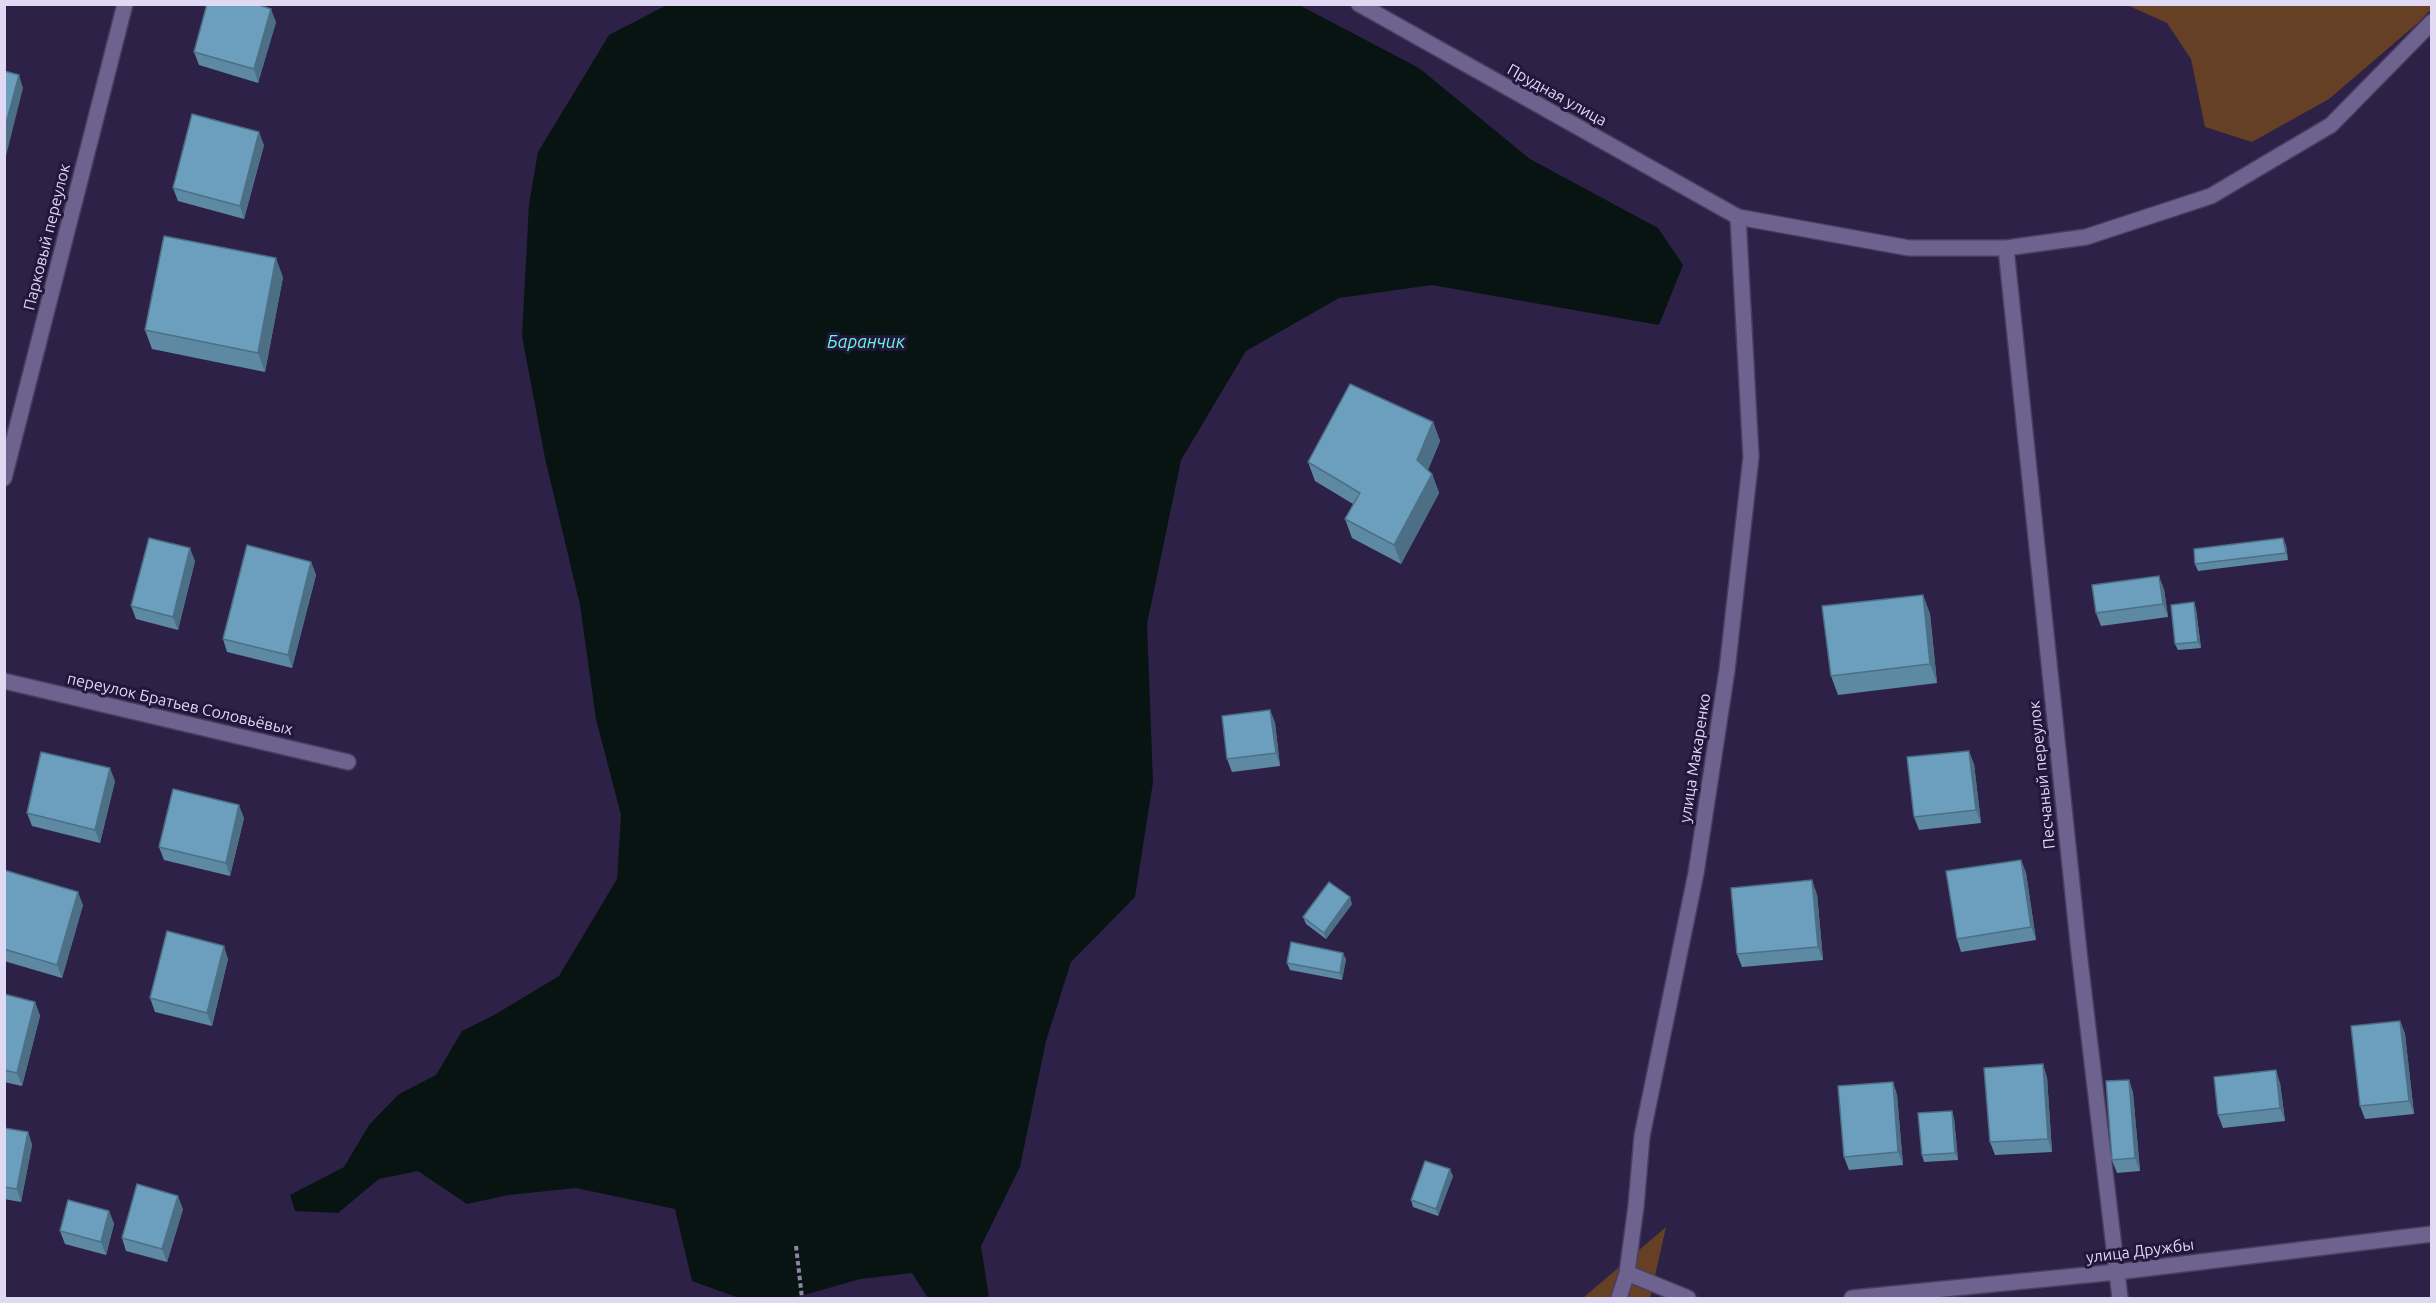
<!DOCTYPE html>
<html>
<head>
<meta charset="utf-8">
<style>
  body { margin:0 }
  #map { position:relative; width:2436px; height:1303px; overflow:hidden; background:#2d2148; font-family:Ubuntu,sans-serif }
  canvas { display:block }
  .frame { position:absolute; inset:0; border:6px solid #dfd9f3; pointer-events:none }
</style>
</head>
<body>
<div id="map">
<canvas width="2436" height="1303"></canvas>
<div class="frame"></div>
</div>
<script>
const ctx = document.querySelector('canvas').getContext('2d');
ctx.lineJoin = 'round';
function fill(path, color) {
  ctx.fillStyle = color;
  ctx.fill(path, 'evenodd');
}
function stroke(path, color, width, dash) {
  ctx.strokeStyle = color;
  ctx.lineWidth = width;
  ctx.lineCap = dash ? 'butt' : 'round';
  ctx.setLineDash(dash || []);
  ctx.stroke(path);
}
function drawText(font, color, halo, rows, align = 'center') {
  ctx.font = font + ' Ubuntu,sans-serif';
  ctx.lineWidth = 6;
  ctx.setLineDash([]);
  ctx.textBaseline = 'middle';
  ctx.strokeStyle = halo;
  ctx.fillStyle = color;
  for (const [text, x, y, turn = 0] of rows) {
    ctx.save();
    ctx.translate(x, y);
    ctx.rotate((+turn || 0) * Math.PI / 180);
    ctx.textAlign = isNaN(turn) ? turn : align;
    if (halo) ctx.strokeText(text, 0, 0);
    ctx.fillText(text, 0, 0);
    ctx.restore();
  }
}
fill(new Path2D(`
  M2431,4V9L2419,22L2329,99L2252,142L2205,127L2191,59L2167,23L2127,5Z
  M1666,1227L1650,1298H1583Z`), '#654025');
fill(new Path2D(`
  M669,4L1299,5L1419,68L1530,159L1658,228L1683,265L1659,325L1432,285L1339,298L1246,351L1181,460L1147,624L1153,782L1135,897L1071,962L1046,1041L1020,1167L981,1246L989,1298H928L912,1273L860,1279L794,1298H739L692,1281L675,1209L576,1188L508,1195L467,1204L418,1171L379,1179L338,1213L295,1211L290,1195L344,1167L369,1125L399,1094L436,1075L462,1031L496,1014L559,976L617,879L621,815L596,719L580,605L545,458L522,336L529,204L538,152L609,35Z`), '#071411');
const minor = new Path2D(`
  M1359,4L1738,217L1909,248H2006L2086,237L2211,196L2331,125L2432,22
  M2006,248L2079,952L2120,1298
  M4,478L125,4
  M4,681L348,762
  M1627,1273L1688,1298
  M1619,1298L1627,1273L1636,1206L1642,1136L1696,873L1727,670L1751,457L1738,217
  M1852,1298L2117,1272L2432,1234`);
stroke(minor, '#4a3e60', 18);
stroke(new Path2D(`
  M796,1246L802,1298`), '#8e85a5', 4, [4.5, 3]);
stroke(minor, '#6e628f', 15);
fill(new Path2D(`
  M276,22L258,83L199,65L194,52Z
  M264,145L244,219L178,201L173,188Z
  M283,277L265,372L152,349L145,330Z
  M1433,422L1440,441L1428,470L1432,474L1439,493L1401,564L1352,538L1345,519L1353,504L1315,481L1308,462Z
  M2286,545L2288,560L2198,571L2195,564Z
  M195,561L178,630L136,619L131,606Z
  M311,562L316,575L292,668L227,652L223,639Z
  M2164,589L2168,617L2101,626L2096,613Z
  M1923,595L1930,614L1937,683L1838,695L1831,676Z
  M2194,602L2196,609L2201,648L2178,650L2175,644Z
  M1270,710L1275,723L1280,766L1232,772L1227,759Z
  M1974,764L1981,823L1919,830L1914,817Z
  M115,781L100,843L32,826L27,813Z
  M244,818L230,876L164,860L159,847Z
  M2021,860L2026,873L2036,940L1961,952L1957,939Z
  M4,870L83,905L62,978L4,961Z
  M1817,894L1823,960L1742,967L1737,954Z
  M1352,904L1326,939L1306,924L1303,917Z
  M228,959L212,1026L155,1012L150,998Z
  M1346,959L1342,980L1290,970L1287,963Z
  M4,994L35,1002L40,1016L22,1086L4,1082Z
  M2400,1021L2405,1034L2414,1114L2365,1119L2360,1106Z
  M2047,1077L2052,1152L1995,1155L1990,1142Z
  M2129,1080L2133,1093L2140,1171L2117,1173L2112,1160Z
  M1893,1082L1897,1095L1903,1165L1849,1170L1844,1157Z
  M2280,1083L2285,1121L2223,1128L2218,1115Z
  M1954,1118L1958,1160L1924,1162L1922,1155Z
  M4,1128L28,1132L32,1145L21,1202L4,1199Z
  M1453,1176L1438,1216L1413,1207L1411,1200Z
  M183,1209L167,1262L126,1251L122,1238Z
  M109,1211L114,1224L106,1255L65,1244L60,1231Z`), '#5d89a3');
fill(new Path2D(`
  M271,9L276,22L258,83L254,69Z
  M19,75L23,88L4,164V131Z
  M259,132L264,145L244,219L240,206Z
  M276,258L283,277L265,372L258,353Z
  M1433,422L1440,441L1424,479L1417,460Z
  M1432,474L1439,493L1401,564L1394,545Z
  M2283,538L2286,545L2288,560L2286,553Z
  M190,548L195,561L178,630L173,617Z
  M311,562L316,575L292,668L288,655Z
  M2159,576L2164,589L2168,617L2163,604Z
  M1923,595L1930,614L1937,683L1930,664Z
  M2194,602L2196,609L2201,648L2198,642Z
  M1270,710L1275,723L1280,766L1276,753Z
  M1969,751L1974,764L1981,823L1976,810Z
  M110,768L115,781L100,843L95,830Z
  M239,805L244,818L230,876L226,863Z
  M2021,860L2026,873L2036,940L2031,927Z
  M1812,880L1817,894L1823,960L1818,947Z
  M78,892L83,905L62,978L57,965Z
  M1350,897L1352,904L1326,939L1324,933Z
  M224,946L228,959L212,1026L207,1013Z
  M1343,953L1346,959L1342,980L1340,973Z
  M35,1002L40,1016L22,1086L17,1073Z
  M2400,1021L2405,1034L2414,1114L2409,1101Z
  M2043,1064L2047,1077L2052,1152L2048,1139Z
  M2276,1070L2280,1083L2285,1121L2280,1108Z
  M2129,1080L2133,1093L2140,1171L2135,1158Z
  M1893,1082L1897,1095L1903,1165L1898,1152Z
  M1952,1111L1954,1118L1958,1160L1955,1153Z
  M28,1132L32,1145L21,1202L17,1189Z
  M1450,1169L1453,1176L1438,1216L1436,1209Z
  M178,1196L183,1209L167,1262L162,1249Z
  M109,1211L114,1224L106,1255L101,1242Z`), '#4c6f85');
const building = new Path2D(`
  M207,4H256L271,9L254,69L194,52Z
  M4,71L19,75L4,131Z
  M192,114L259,132L240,206L173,188Z
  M164,236L276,258L258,353L145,330Z
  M1350,384L1433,422L1417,460L1432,474L1394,545L1345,519L1360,493L1308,462Z
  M149,538L190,548L173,617L131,606Z
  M2283,538L2286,553L2195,564L2194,549Z
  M247,545L311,562L288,655L223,639Z
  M2159,576L2163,604L2096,613L2092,585Z
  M1923,595L1930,664L1831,676L1822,606Z
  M2194,602L2198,642L2175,644L2171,605Z
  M1270,710L1276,753L1227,759L1222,716Z
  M1969,751L1976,810L1914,817L1907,757Z
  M41,752L110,768L95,830L27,813Z
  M173,789L239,805L226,863L159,847Z
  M2021,860L2031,927L1957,939L1946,871Z
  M4,870L78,892L57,965L4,949Z
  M1812,880L1818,947L1737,954L1731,888Z
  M1329,882L1350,897L1324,933L1303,917Z
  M167,931L224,946L207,1013L150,998Z
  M1291,942L1343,953L1340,973L1287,963Z
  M4,994L35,1002L17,1073L4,1070Z
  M2400,1021L2409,1101L2360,1106L2351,1026Z
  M2043,1064L2048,1139L1990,1142L1984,1068Z
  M2276,1070L2280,1108L2218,1115L2214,1077Z
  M2129,1080L2135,1158L2112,1160L2106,1081Z
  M1893,1082L1898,1152L1844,1157L1838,1086Z
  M1952,1111L1955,1153L1922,1155L1918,1113Z
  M4,1128L28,1132L17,1189L4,1187Z
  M1425,1161L1450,1169L1436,1209L1411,1200Z
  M137,1184L178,1196L162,1249L122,1238Z
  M68,1200L109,1211L101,1242L60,1231Z`);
fill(building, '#6c9fbe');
stroke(building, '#4c6f85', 1.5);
drawText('16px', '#dfd9f3', '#24173d', [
  ["Прудная улица",1557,95,29],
  ["Парковый переулок",47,237,-76],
  ["переулок Братьев Соловьёвых",180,704,13],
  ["улица Макаренко",1695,758,-81],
  ["Песчаный переулок",2042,775,-96],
  ["улица Дружбы",2140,1251,-7]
]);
drawText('italic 18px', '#66f8d8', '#24173d', [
  ["Баранчик",866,342]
]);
</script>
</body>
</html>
